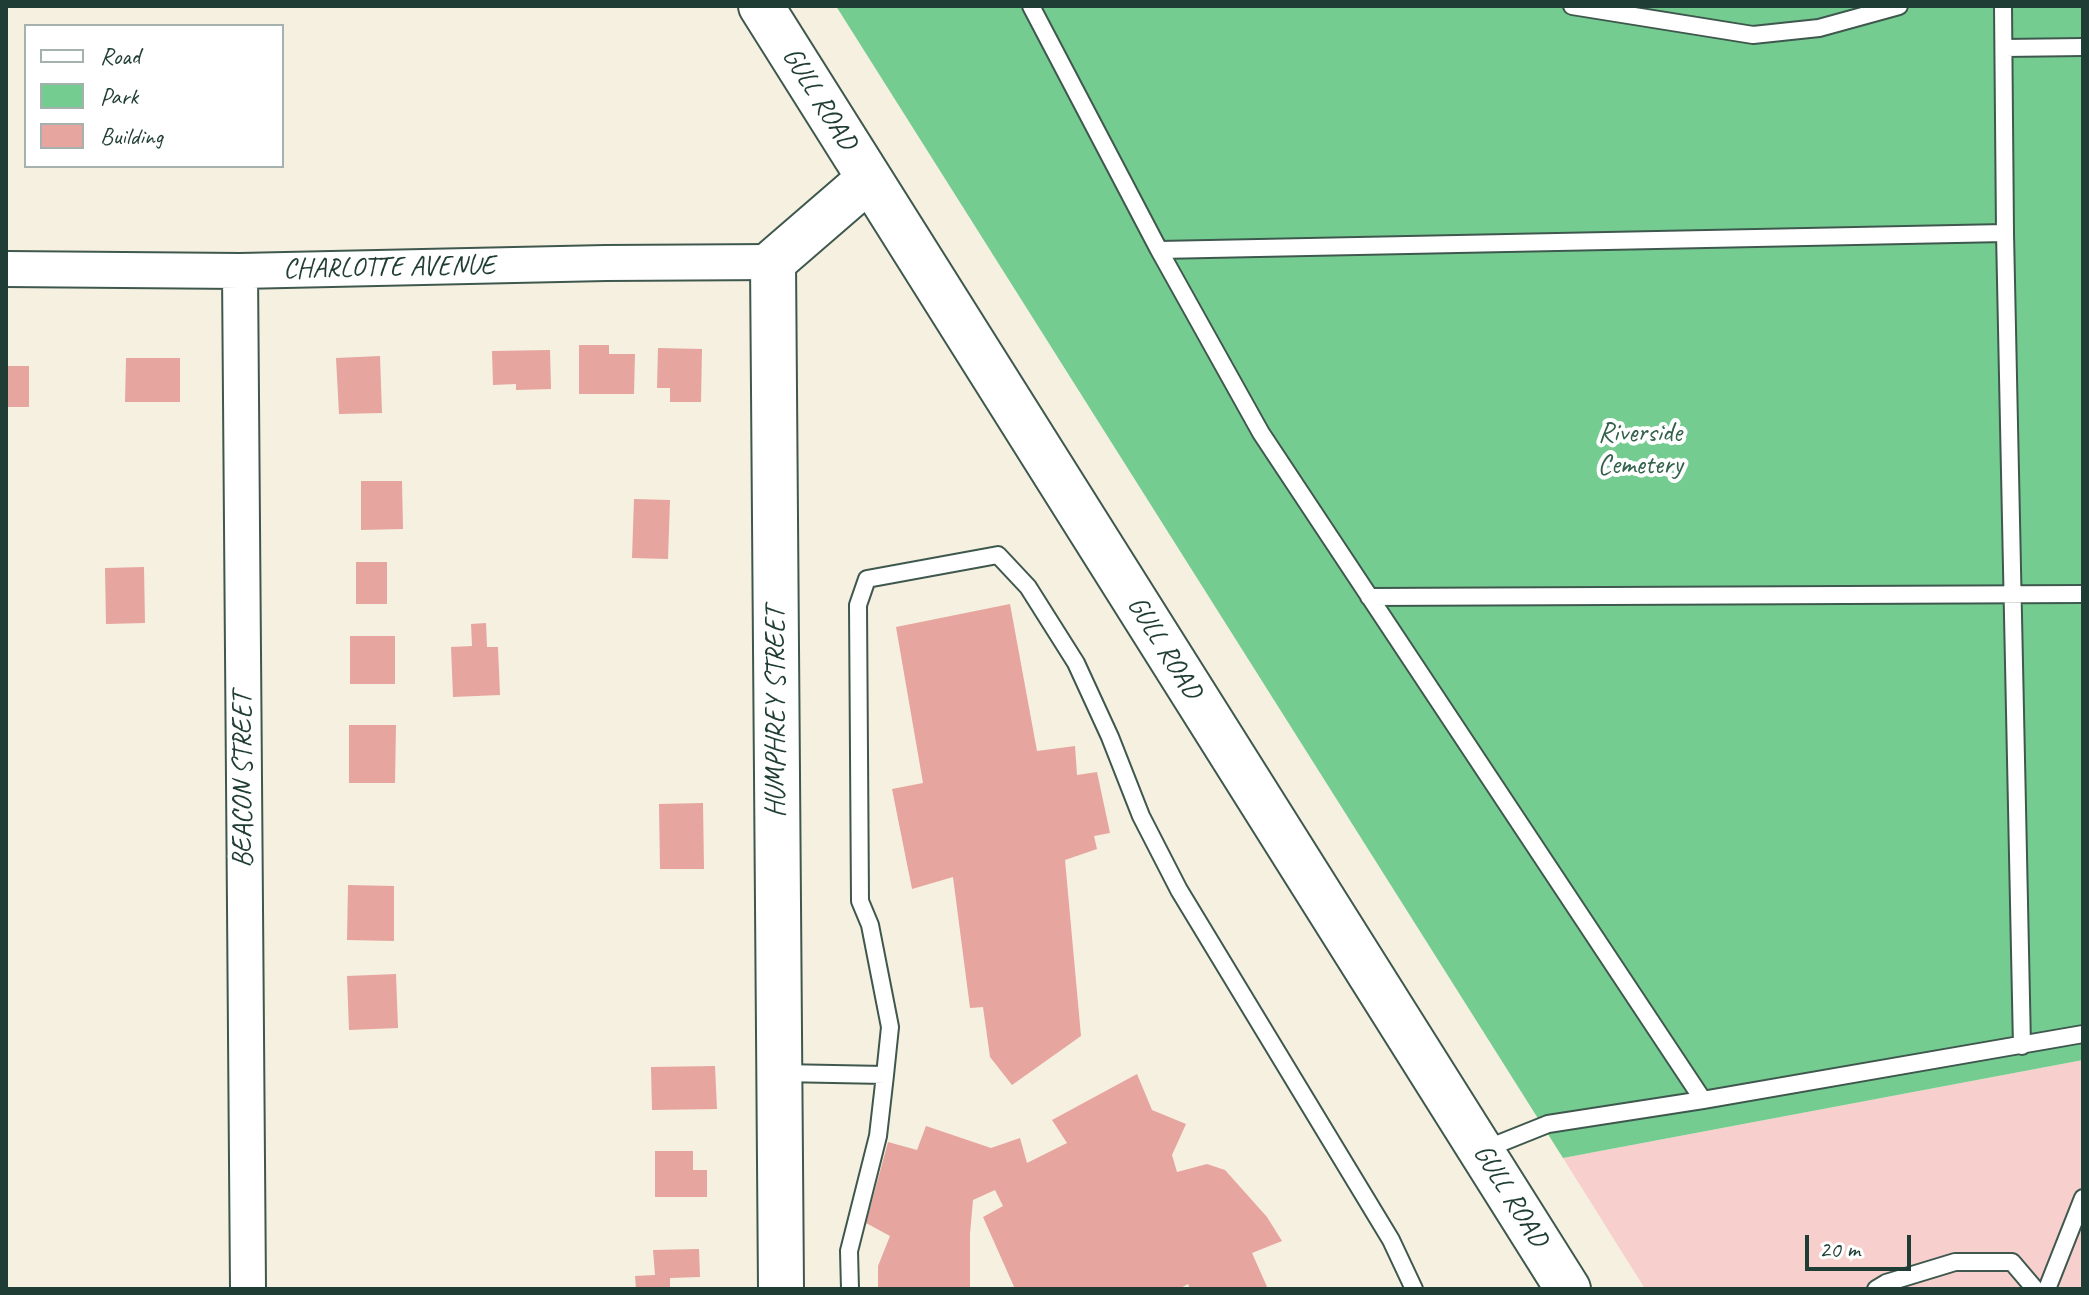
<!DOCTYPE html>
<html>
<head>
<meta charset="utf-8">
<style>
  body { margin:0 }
  #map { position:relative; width:2089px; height:1295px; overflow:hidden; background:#f6f0e0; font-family:Caveat,sans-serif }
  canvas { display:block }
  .frame { position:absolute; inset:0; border:8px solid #1f3d34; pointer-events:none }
  .legend { position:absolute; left:24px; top:24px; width:260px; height:144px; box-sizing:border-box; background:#fff; border:2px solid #a5b1ae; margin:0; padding:10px 14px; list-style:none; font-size:24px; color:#1f3d34 }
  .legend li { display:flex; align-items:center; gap:16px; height:40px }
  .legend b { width:40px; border:2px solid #a5b1ae }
  .scale { position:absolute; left:1805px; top:1235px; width:106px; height:36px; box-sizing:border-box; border:4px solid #1f3d34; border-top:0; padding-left:10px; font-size:24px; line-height:28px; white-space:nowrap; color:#1f3d34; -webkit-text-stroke:6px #fff; paint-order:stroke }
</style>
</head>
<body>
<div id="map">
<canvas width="2089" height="1295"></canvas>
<div class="frame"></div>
<ul class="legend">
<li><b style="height:10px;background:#fff"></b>Road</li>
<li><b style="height:22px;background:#75cc91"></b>Park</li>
<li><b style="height:22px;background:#e6a59e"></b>Building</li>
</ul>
<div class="scale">20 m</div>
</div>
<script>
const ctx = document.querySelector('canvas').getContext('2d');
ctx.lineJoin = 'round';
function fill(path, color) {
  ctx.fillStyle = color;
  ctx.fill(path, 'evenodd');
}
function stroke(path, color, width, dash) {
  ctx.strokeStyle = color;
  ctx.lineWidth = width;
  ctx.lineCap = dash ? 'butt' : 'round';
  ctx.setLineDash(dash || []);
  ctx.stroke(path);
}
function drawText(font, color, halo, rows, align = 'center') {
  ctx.font = font + ' Caveat,sans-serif';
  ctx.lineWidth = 8;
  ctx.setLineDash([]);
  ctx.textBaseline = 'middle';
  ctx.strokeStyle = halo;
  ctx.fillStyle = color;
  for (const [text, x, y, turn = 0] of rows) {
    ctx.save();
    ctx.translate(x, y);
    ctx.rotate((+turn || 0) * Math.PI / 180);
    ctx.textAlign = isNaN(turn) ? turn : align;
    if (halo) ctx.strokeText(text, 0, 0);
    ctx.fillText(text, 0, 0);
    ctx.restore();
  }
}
fill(new Path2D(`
  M2083,1060V1289H1645L1563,1158Z`), '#f7d0cd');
fill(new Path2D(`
  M836,6H2083V1060L1563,1158Z`), '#75cc91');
fill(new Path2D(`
  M579,345H609V354H635L634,394H579Z
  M658,348L702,349L701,402H670V388H657Z
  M550,350L551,389L516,390V384L493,385L492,351Z
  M380,356L382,413L339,414L336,358Z
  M126,358H180V402H125Z
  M6,366H29V407H6Z
  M361,481H402L403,529L361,530Z
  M634,499L670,500L668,559L632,558Z
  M356,562H387V604H356Z
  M144,567L145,623L106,624L105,568Z
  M1010,604L1037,751L1075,746L1077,775L1097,772L1110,833L1094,836L1097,849L1065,860L1081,1036L1012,1085L990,1057L983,1007L970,1008L953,877L912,889L892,789L923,783L896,627Z
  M486,623L487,647H498L500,695L453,697L451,647L472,646L471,624Z
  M350,636H395V684H350Z
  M349,725H396L395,783H349Z
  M703,803L704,869H660L659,804Z
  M348,885L394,886V941L347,940Z
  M396,974L398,1028L349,1030L347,976Z
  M715,1066L717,1109L652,1110L651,1067Z
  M1137,1074L1152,1110L1186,1124L1172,1155L1177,1172L1207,1164L1225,1170L1267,1217L1282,1241L1252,1253L1268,1289H1190L1188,1284L1179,1289H1015L983,1217L1003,1206L995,1190L973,1200L970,1234V1289H878V1266L890,1236L866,1223L888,1142L917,1150L926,1126L991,1148L1020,1138L1027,1163L1067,1143L1052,1120Z
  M655,1151H693V1170H707V1197H655Z
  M699,1249L700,1277L670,1278V1289H636L635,1276L655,1275L653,1250Z`), '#e6a59e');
const lane = new Path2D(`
  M1031,6L1159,250L1261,433L1703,1100
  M1572,6L1753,35L1819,28L1899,6
  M2003,6L2005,233L2022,1046
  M2004,48L2083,47
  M1159,250L2005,233
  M1369,597L2083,594
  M781,1073L885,1075L890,1027L870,925L860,901L858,605L867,579L998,555L1028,587L1076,663L1110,737L1141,816L1179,890L1391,1240L1414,1289
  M1483,1150L1548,1124L1703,1100L2083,1034
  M850,1289L849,1251L878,1136L885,1075
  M1876,1289L1886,1283L1955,1262H2012L2035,1289
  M2047,1289L2083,1198`);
const street = new Path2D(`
  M6,269L240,271L606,263L773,262
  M240,271L248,1289`);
const secondary = new Path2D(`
  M781,1289L773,262L869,179`);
const primary = new Path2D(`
  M761,6L1568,1289`);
stroke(lane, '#3f584e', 20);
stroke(street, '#3f584e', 38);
stroke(secondary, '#3f584e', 48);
stroke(primary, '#3f584e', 48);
stroke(lane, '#fff', 16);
stroke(street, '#fff', 34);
stroke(secondary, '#fff', 44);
stroke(primary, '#fff', 44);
drawText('28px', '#1f3d34', '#fff', [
  ["GULL ROAD",819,99,58],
  ["CHARLOTTE AVENUE",389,268,-1],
  ["GULL ROAD",1164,648,58],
  ["HUMPHREY STREET",777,712,-90],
  ["BEACON STREET",244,780,-90],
  ["GULL ROAD",1510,1196,58]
]);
drawText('28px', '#34614b', '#fff', [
  ["Riverside",1640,434],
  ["Cemetery",1640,466]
]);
</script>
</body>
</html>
